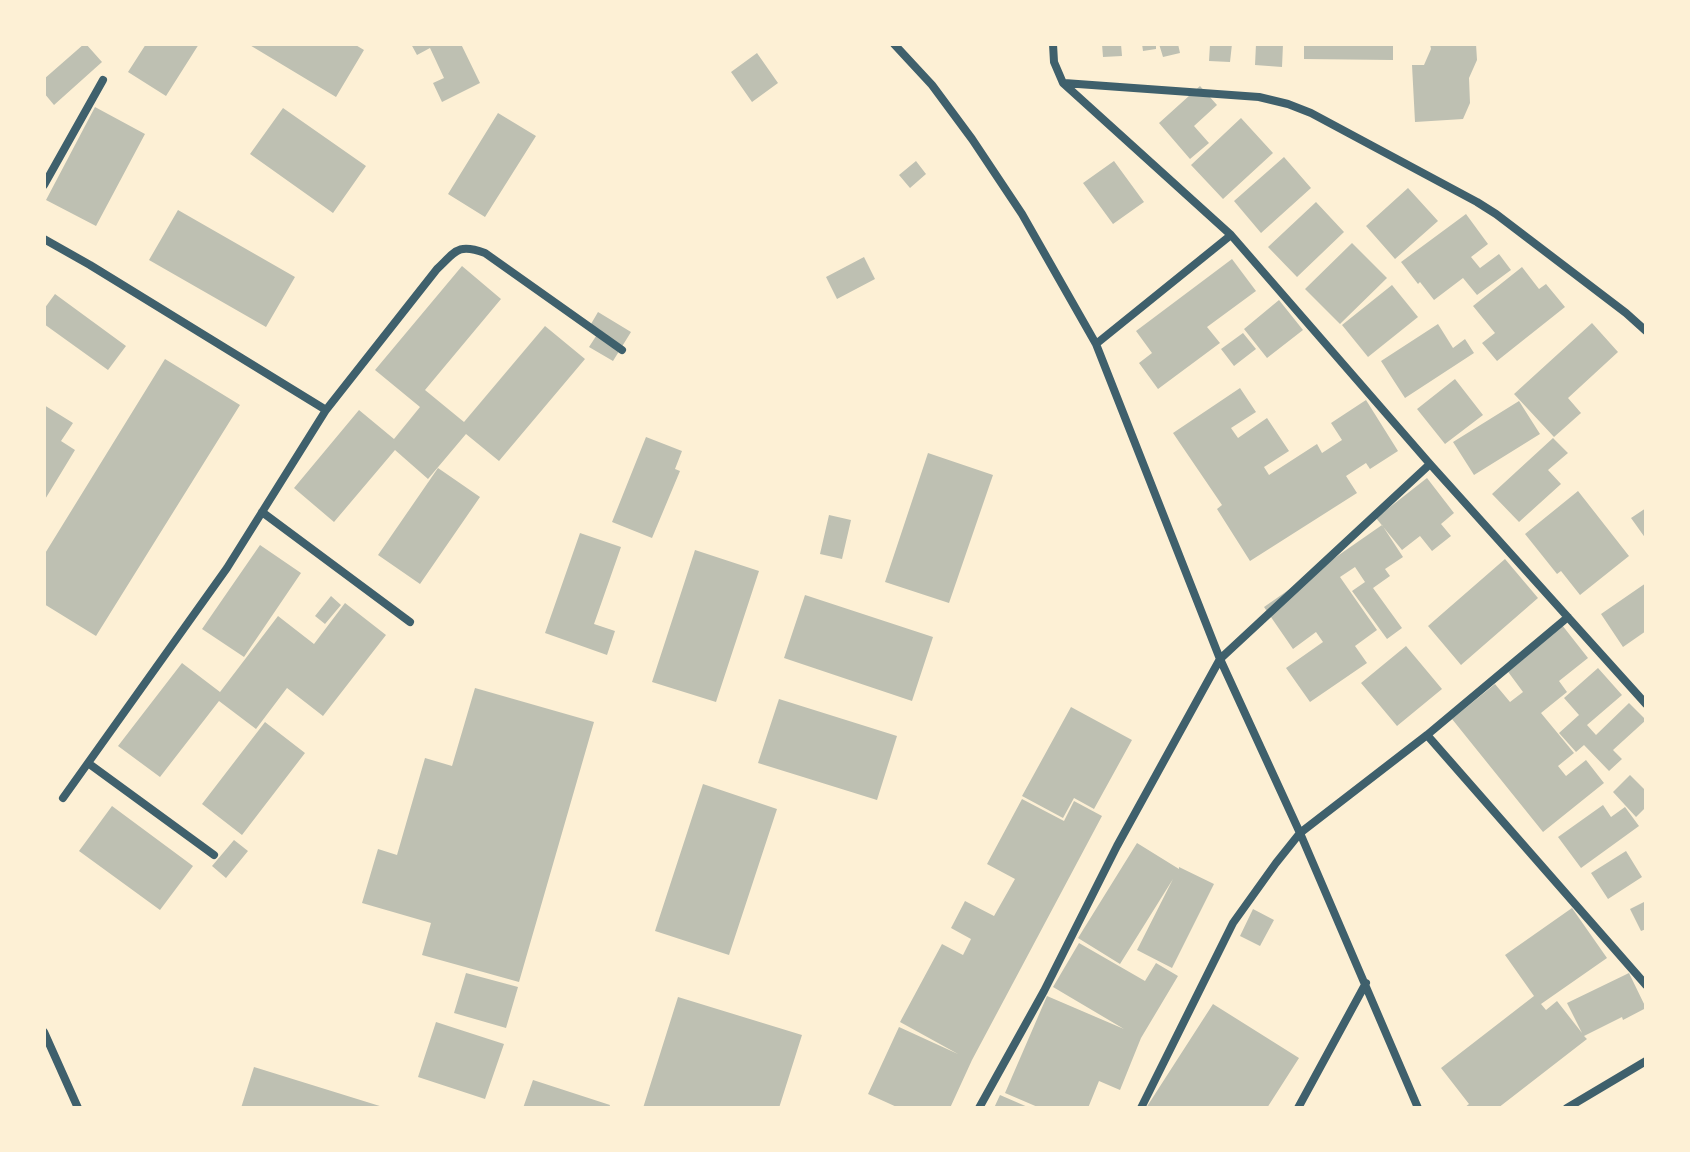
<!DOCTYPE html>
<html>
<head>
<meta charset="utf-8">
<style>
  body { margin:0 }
  #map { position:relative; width:1690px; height:1152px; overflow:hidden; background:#fdf0d5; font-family:"Exo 2",sans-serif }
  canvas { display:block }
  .frame { position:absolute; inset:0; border:46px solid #fdf0d5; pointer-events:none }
</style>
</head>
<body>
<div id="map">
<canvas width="1690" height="1152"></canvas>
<div class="frame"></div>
</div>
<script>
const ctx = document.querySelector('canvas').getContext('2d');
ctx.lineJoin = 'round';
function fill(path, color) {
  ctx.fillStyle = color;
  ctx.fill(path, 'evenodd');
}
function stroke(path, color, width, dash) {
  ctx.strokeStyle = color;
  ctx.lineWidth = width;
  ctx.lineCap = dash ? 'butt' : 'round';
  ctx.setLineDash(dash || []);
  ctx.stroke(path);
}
fill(new Path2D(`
  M84,44H86L102,62L54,105L44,93V79Z
  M146,44H199L166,96L128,72Z
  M248,44H354L364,50L336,97Z
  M411,44H461L480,83L442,102L433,83L444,78L430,48L417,55Z
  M1102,44H1121L1122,56L1103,57Z
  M1142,44H1156V49L1143,51Z
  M1159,44H1178L1180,53L1163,57Z
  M1210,44H1232L1230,62L1209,61Z
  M1256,44H1283L1282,67L1255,65Z
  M1304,44H1393V60L1304,59Z
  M1430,44H1476L1477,60L1469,78L1470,103L1463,119L1415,122L1412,65H1424L1431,49Z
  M757,53L778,83L752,102L731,72Z
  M1200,86L1217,105L1194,126L1209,143L1190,159L1159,123Z
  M95,107L145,134L96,226L46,200Z
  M283,108L366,166L333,213L250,154Z
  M498,113L536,136L485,217L448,194Z
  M1241,118L1273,153L1223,199L1191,165Z
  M1284,157L1311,188L1261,233L1234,201Z
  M916,161L926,174L910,188L899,175Z
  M1114,161L1144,202L1113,224L1083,183Z
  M1408,188L1438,221L1395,259L1366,226Z
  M1316,202L1344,232L1297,277L1268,247Z
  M178,210L295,277L266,327L149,260Z
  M1466,214L1488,244L1471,257L1480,268L1499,254L1511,270L1477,295L1463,278L1434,300L1420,282L1418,284L1401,262Z
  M1352,243L1387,278L1340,324L1305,289Z
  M864,257L875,279L837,299L826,277Z
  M1232,259L1256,291L1207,327L1220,343L1158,389L1139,363L1152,353L1136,331Z
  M462,266L501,299L425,390L464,422L545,326L585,359L499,461L466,434L428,479L395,450L334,522L294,488L359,410L394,439L420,407L375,370Z
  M1522,267L1539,289L1546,284L1565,307L1497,361L1482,343L1495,333L1473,306Z
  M1392,285L1418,317L1368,357L1342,325Z
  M55,294L126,346L108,370L44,324V309Z
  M1279,300L1303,330L1267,358L1244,329Z
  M598,312L631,332L613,361L589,347L600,330L591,324Z
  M1592,323L1618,352L1568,398L1581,413L1554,437L1514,394Z
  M1438,324L1453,348L1465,339L1474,353L1405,398L1381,361Z
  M1243,333L1256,349L1234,366L1221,349Z
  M165,359L240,405L96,636L44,604V555Z
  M1455,379L1483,415L1445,444L1417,409Z
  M1240,388L1256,412L1231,428L1238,438L1267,418L1289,451L1264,467L1269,475L1317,444L1322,453L1342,440L1331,423L1366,400L1398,451L1370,469L1366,463L1346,476L1357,493L1250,561L1217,509L1222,505L1173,433Z
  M1519,401L1540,434L1474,475L1453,442Z
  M44,405L73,423L61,441L75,450L44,501Z
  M646,437L682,451L675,469L680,471L652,538L612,522Z
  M1553,438L1568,453L1548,470L1561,484L1519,522L1492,494Z
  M928,453L993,475L949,603L885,582Z
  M438,468L480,497L420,584L378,555Z
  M1427,478L1454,513L1441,524L1451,536L1432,551L1420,536L1402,550L1376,518Z
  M1578,491L1629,556L1580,595L1561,571L1557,574L1525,534Z
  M1646,508V539L1631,518Z
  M829,515L851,520L842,559L820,554Z
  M1382,525L1403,557L1385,569L1390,576L1373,588L1402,628L1387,639L1352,591L1365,582L1355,567L1340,577L1377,630L1355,646L1367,663L1310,702L1286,668L1323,642L1316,632L1293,649L1264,607Z
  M580,533L621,547L594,624L615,631L607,655L545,633Z
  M260,545L301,573L244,657L202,629Z
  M695,550L759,571L716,702L652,682Z
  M1505,559L1538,598L1461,665L1428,626Z
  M1646,583V631L1623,647L1601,614Z
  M805,595L933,637L912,701L784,658Z
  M331,596L341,605L325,624L315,616Z
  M345,603L386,635L323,716L287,688L256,729L219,701L160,777L118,746L182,663L220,692L278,616L314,644Z
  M1562,625L1588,658L1559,681L1567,692L1541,713L1574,753L1558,766L1566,776L1586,760L1604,783L1543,832L1452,719L1495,684L1510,702L1523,692L1506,669Z
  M1406,646L1442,689L1397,726L1361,683Z
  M1598,668L1622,695L1587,725L1596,735L1629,703L1646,720L1613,750L1622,759L1609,771L1584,745L1576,752L1559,733L1579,715L1564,698Z
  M475,688L594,722L519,982L422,955L431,923L362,903L378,849L397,855L425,758L452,766Z
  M779,699L897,736L877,800L758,763Z
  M1071,707L1132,740L1094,809L1074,798L1063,818L1022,796Z
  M265,722L305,753L242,835L202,804Z
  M1630,775L1646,791V807L1636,817L1613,792Z
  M703,784L777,809L729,955L655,931Z
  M1022,799L1064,821L1074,801L1102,816L972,1060L950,1108H899L868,1094L899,1027L958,1054L900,1022L942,944L963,955L971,939L951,928L965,901L994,916L1015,879L987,864Z
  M1603,805L1611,817L1625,807L1639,826L1581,868L1558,837Z
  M112,806L193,866L160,910L79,851Z
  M234,840L248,851L226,878L212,866Z
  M1137,843L1179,869V867L1214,884L1172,968L1137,950L1173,879L1120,964L1078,938Z
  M1626,851L1642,877L1608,899L1591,873Z
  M1646,901V929L1641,931L1630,909Z
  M1572,908L1607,958L1541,1004L1546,1010L1557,1001L1582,1033L1567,1003L1629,973L1646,1008L1623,1020L1622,1017L1584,1036L1587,1039L1498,1108H1464L1469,1104L1441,1068L1534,996L1505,955Z
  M1253,909L1274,920L1260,946L1240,936Z
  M1079,943L1145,981L1156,963L1178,976L1141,1038L1120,1090L1099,1081L1088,1108H1040L1005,1093L1047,996L1124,1029L1053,987Z
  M466,973L518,987L506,1028L454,1013Z
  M678,997L802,1035L779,1108H643Z
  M1213,1004L1299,1058L1267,1108H1146Z
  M436,1022L504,1044L485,1099L418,1077Z
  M254,1067L383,1107V1108H241Z
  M533,1080L610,1105L609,1108H523Z
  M1000,1095L1030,1108H994Z`), '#bec0b2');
stroke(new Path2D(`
  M894,44L932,85L972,139L1022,214L1096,344L1220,659L1300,833L1418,1108
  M1053,44L1054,62L1063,83L1231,235L1430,464L1646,704
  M1064,83L1259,97L1288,104L1311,113L1477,202L1496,214L1626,313L1646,331
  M44,185L103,80
  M44,239L90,265L326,410
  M1096,344L1231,235
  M262,512L410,622
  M1427,735L1568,617
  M88,763L214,855
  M63,798L227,568L326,410L437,269C456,251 458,243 485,253L622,350
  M44,1032L78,1108
  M979,1108L1044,991L1117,846L1220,659L1430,464
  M1141,1108L1233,923L1276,863L1300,833L1427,735L1646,985
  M1298,1108L1366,983
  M1567,1108L1646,1061`), '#3f606c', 8);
</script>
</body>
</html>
